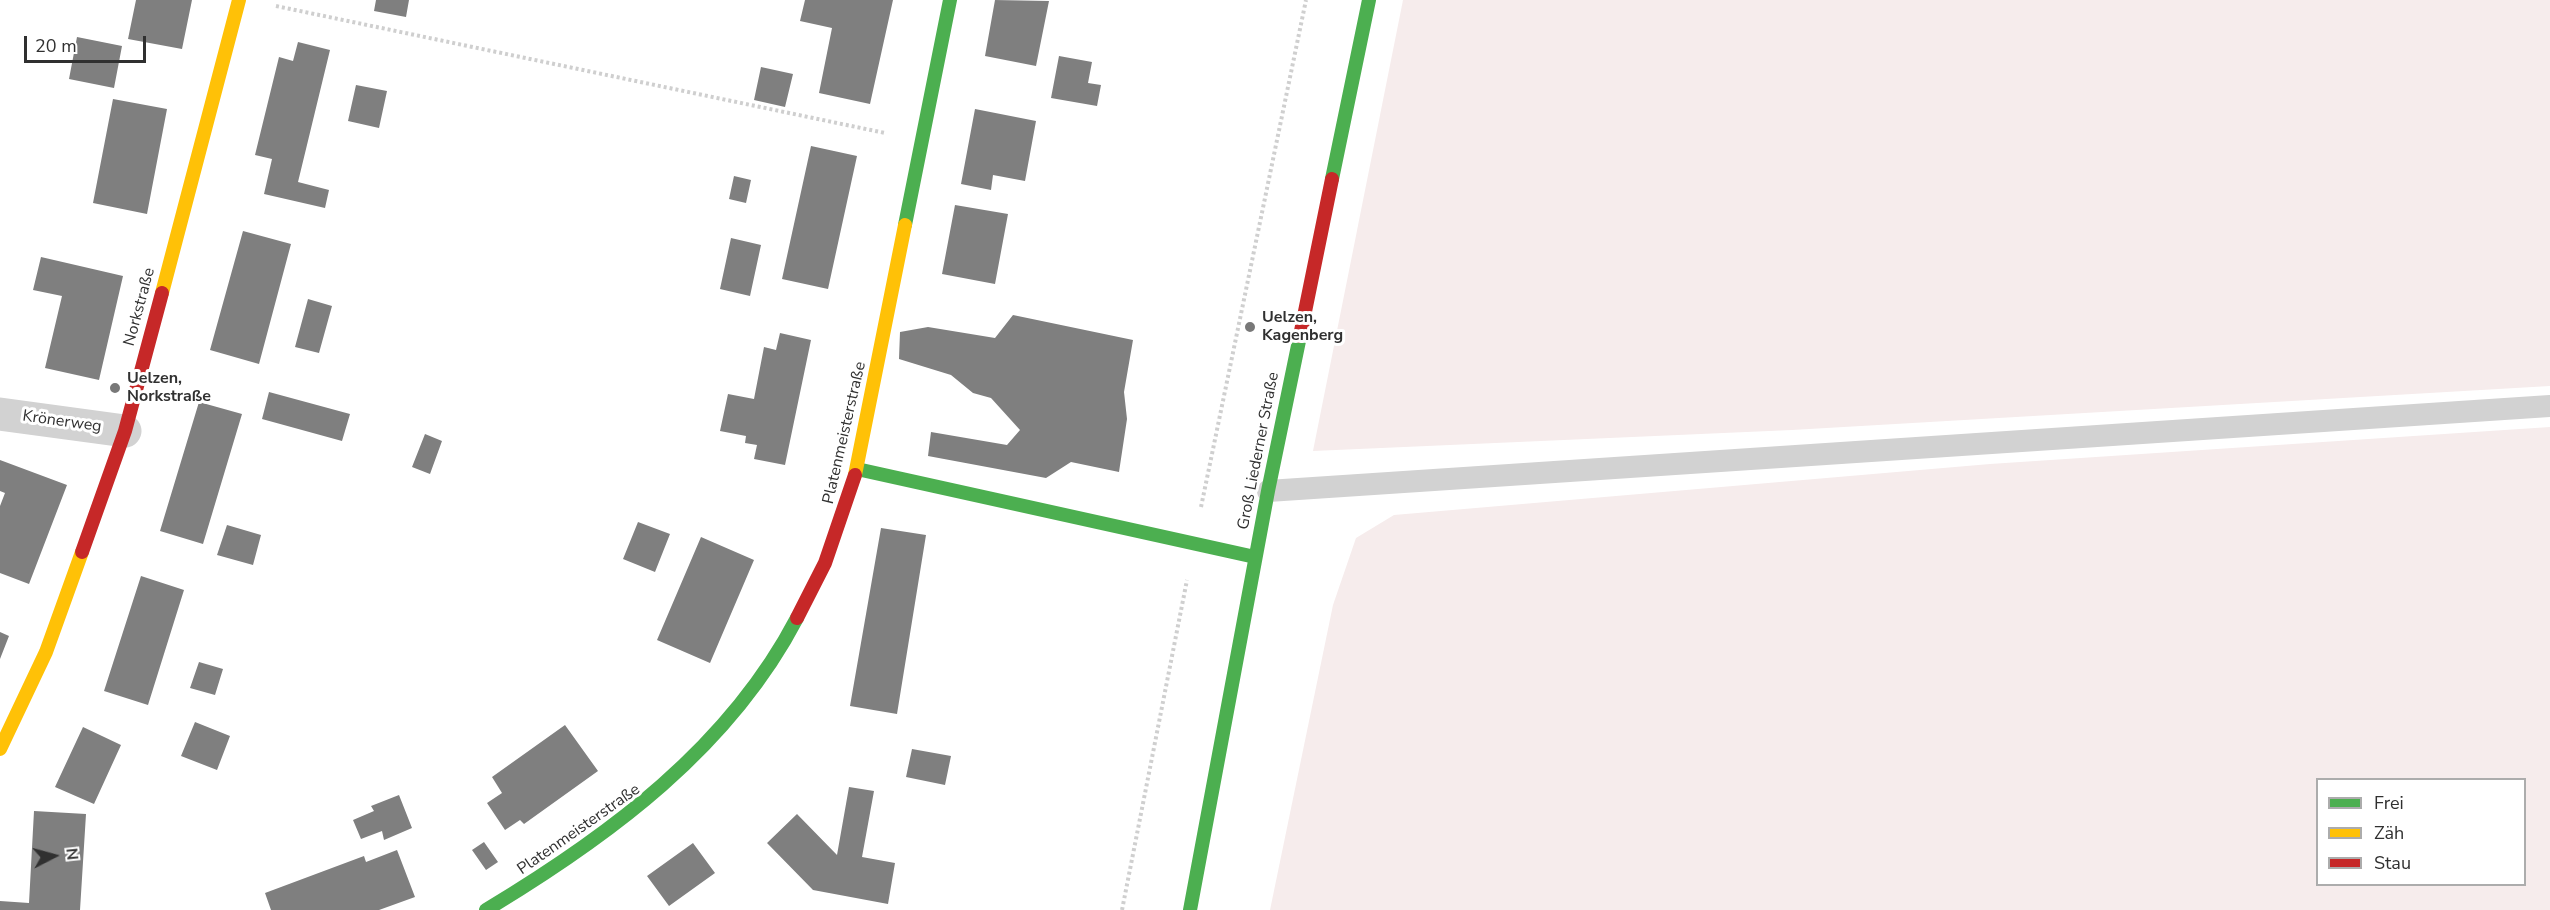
<!DOCTYPE html>
<html>
<head>
<meta charset="utf-8">
<style>
  body { margin:0 }
  #map { position:relative; width:2550px; height:910px; overflow:hidden; background:#fff; font-family:"Nunito Sans",sans-serif }
  canvas { display:block }
  .legend { position:absolute; left:2316px; top:778px; width:210px; height:108px; box-sizing:border-box; background:#fff; border:2px solid #acacac; margin:0; padding:8px 10px; list-style:none; font-size:18px; color:#303030 }
  .legend li { display:flex; align-items:center; gap:12px; height:30px }
  .legend b { width:30px; border:2px solid #acacac }
  .north { position:absolute; left:24px; top:826px; width:60px; height:60px; -webkit-text-stroke:4px #fff; paint-order:stroke; rotate:84deg; font-size:16px; font-weight:700; line-height:24px; text-align:center; color:#303030 }
  .north::after { content:''; display:block; margin:auto; width:21px; height:27px; background:#303030; clip-path:polygon(50% 0,100% 100%,50% 72%,0 100%) }
  .scale { position:absolute; left:24px; top:36px; width:122px; height:27px; box-sizing:border-box; border:3px solid #303030; border-top:0; padding-left:8px; font-size:18px; line-height:21px; white-space:nowrap; color:#303030; -webkit-text-stroke:4px #fff; paint-order:stroke }
</style>
</head>
<body>
<div id="map">
<canvas width="2550" height="910"></canvas>
<ul class="legend">
<li><b style="height:8px;background:#4caf50"></b>Frei</li>
<li><b style="height:8px;background:#ffc107"></b>Zäh</li>
<li><b style="height:8px;background:#c62828"></b>Stau</li>
</ul>
<div class="north">N</div>
<div class="scale">20 m</div>
</div>
<script>
const ctx = document.querySelector('canvas').getContext('2d');
ctx.lineJoin = 'round';
function fill(path, color) {
  ctx.fillStyle = color;
  ctx.fill(path, 'evenodd');
}
function stroke(path, color, width, dash) {
  ctx.strokeStyle = color;
  ctx.lineWidth = width;
  ctx.lineCap = dash ? 'butt' : 'round';
  ctx.setLineDash(dash || []);
  ctx.stroke(path);
}
function drawText(font, color, halo, rows, align = 'center') {
  ctx.font = font + ' "Nunito Sans",sans-serif';
  ctx.lineWidth = 6;
  ctx.setLineDash([]);
  ctx.textBaseline = 'middle';
  ctx.strokeStyle = halo;
  ctx.fillStyle = color;
  for (const [text, x, y, turn = 0] of rows) {
    ctx.save();
    ctx.translate(x, y);
    ctx.rotate((+turn || 0) * Math.PI / 180);
    ctx.textAlign = isNaN(turn) ? turn : align;
    if (halo) ctx.strokeText(text, 0, 0);
    ctx.fillText(text, 0, 0);
    ctx.restore();
  }
}
fill(new Path2D(`
  M1403,0H2550V386L1792,430L1313,451Z
  M2550,427V910H1270L1333,605L1356,538L1394,515L1990,464ZM2318,780H2524V884H2318Z`), '#f6ecec');
fill(new Path2D(`
  M136,0H192L182,49L128,39Z
  M376,0H409L406,17L374,11Z
  M805,0H893L870,104L819,93L832,28L800,21Z
  M995,0L1049,1L1036,66L985,56Z
  M77,37L122,46L114,88L69,79Z
  M298,42L330,50L298,182L329,190L325,208L264,194L272,159L255,155L279,57L293,61Z
  M1059,56L1092,62L1088,83L1101,85L1097,106L1051,98Z
  M761,67L793,74L785,107L754,100Z
  M356,85L387,91L379,128L348,121Z
  M113,99L167,109L147,214L93,203Z
  M975,109L1036,121L1025,181L993,175L991,190L961,184Z
  M811,146L857,156L828,289L782,279Z
  M734,176L751,180L746,203L729,199Z
  M955,205L1008,214L995,284L942,274Z
  M243,231L291,244L259,364L210,350Z
  M731,238L761,245L750,296L720,289Z
  M41,257L123,276L99,380L45,368L62,296L33,290Z
  M308,299L332,306L319,353L295,347Z
  M1013,315L1133,340L1124,392L1127,419L1119,472L1071,462L1046,478L928,456L931,432L1007,445L1020,430L991,398L973,393L951,375L899,359L900,332L928,327L995,338Z
  M780,333L811,340L785,465L754,459L757,445L745,443L746,436L720,431L728,394L754,399L764,347L776,350Z
  M269,392L350,414L342,441L262,419Z
  M199,402L242,414L203,544L160,531Z
  M425,434L442,441L430,474L412,467Z
  M0,460L67,485L29,584L0,573V506L5,493L0,491Z
  M638,522L670,534L655,572L623,559Z
  M227,525L261,535L253,565L217,555Z
  M881,528L926,535L897,714L850,706Z
  M701,537L754,560L710,663L657,640Z
  M141,576L184,590L148,705L104,691Z
  M0,632L9,636L0,659Z
  M199,662L223,669L215,695L190,688Z
  M195,722L230,736L217,770L181,756Z
  M565,725L598,771L524,824L520,820L505,830L487,803L502,793L492,777Z
  M83,727L121,745L94,804L55,787Z
  M912,749L951,756L945,785L906,777Z
  M849,787L874,791L862,857L895,863L888,904L813,890L767,843L797,814L837,855Z
  M399,795L412,828L384,840L382,831L361,839L353,820L374,811L371,806Z
  M34,811L86,814L80,910H0V901L29,903Z
  M484,842L498,862L486,870L472,850Z
  M693,843L715,873L669,906L647,876Z
  M397,850L415,897L379,910H271L265,893L364,856L366,862Z`), '#7f7f7f');
stroke(new Path2D(`
  M276,6L885,133
  M1201,507L1306,0
  M1122,910L1187,580`), '#cfcfcf', 4, [3, 3]);
stroke(new Path2D(`
  M1268,491L2550,406`), '#d2d2d2', 22);
stroke(new Path2D(`
  M0,414L125,431`), '#d2d2d2', 33);
stroke(new Path2D(`
  M1332,179L1369,0
  M905,225L950,0
  M857,469L1255,557
  M486,910C609,836 729,748 797,618
  M1190,910L1268,491L1300,336`), '#4caf50', 14);
stroke(new Path2D(`
  M162,293L239,0
  M855,475L905,225
  M0,749L46,652L82,552`), '#ffc107', 14);
stroke(new Path2D(`
  M1300,336L1332,179
  M82,552L125,431L162,293
  M797,618L825,563L855,475`), '#c62828', 14);
for (const [x, y, r, color] of [
  [1250,327,6,"#787878"],
  [115,388,6,"#787878"]
]) {
  const dot = new Path2D();
  dot.arc(x, y, r, 0, 2 * Math.PI);
  ctx.fillStyle = color;
  ctx.fill(dot);
  stroke(dot, '#fff', 2);
}
drawText('16px', '#303030', '#fff', [
  ["Norkstraße",140,307,-75],
  ["Krönerweg",62,422,8],
  ["Platenmeisterstraße",845,433,-77],
  ["Groß Liederner Straße",1259,451,-79],
  ["Platenmeisterstraße",579,830,-35]
]);
drawText('bold 16px', '#303030', '#fff', [
  ["Uelzen,",1262,318],
  ["Kagenberg",1262,336],
  ["Uelzen,",127,379],
  ["Norkstraße",127,397]
], 'left');
</script>
</body>
</html>
